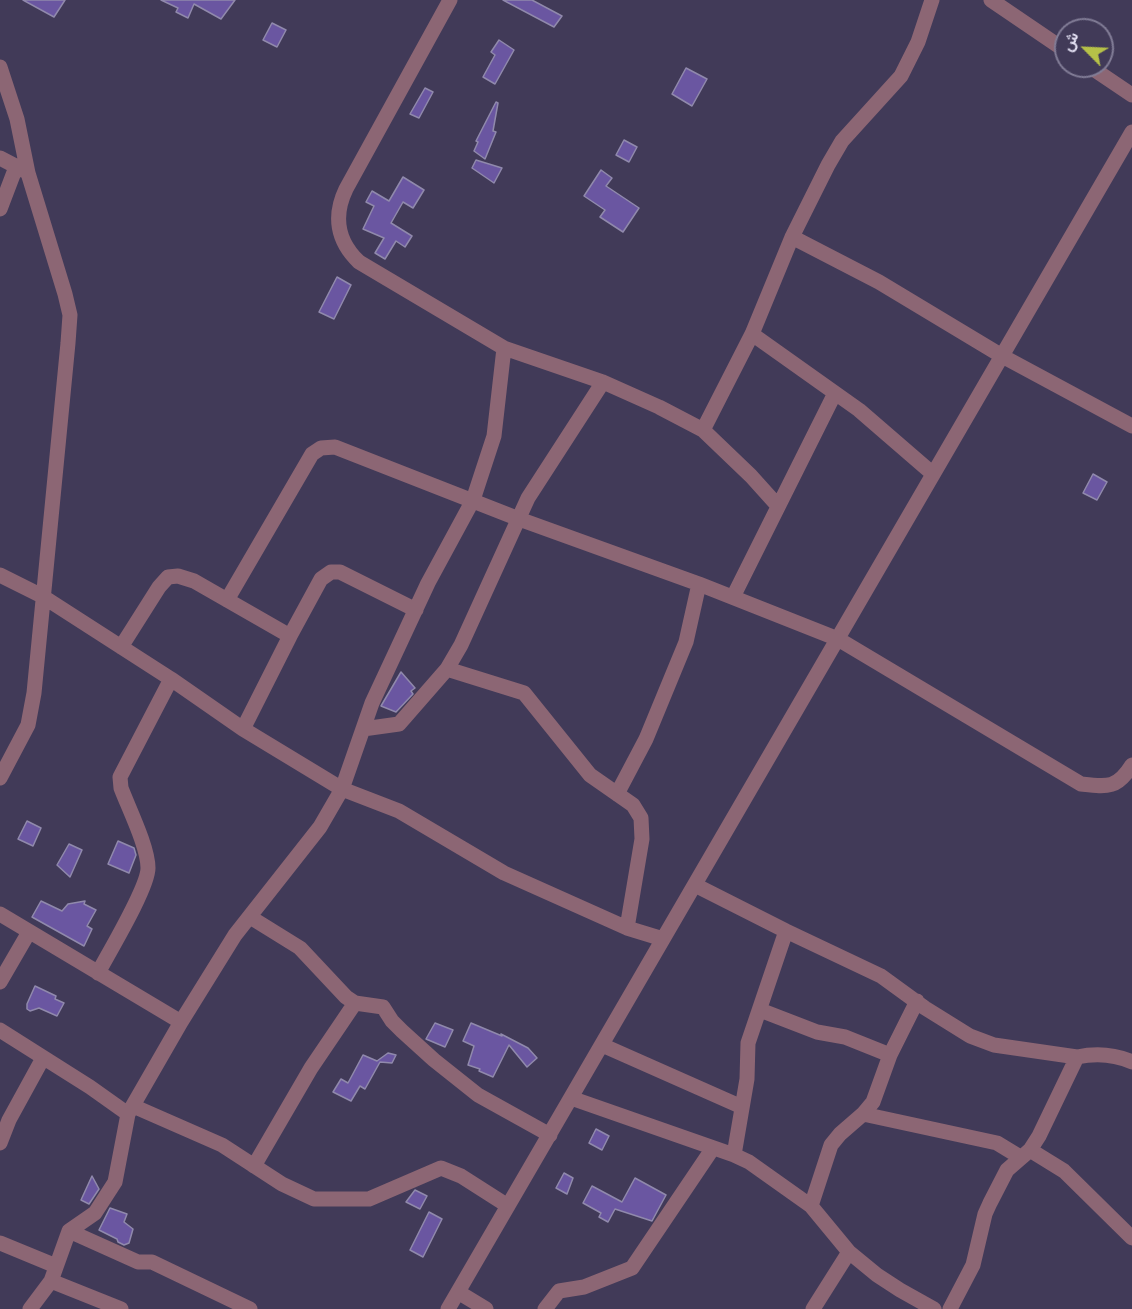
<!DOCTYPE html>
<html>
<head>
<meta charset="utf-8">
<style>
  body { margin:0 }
  #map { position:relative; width:1132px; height:1309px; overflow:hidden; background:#413a58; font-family:Ubuntu,Vazirmatn,sans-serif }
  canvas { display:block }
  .north { position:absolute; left:1054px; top:18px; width:60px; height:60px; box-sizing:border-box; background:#413a58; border:2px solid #817c96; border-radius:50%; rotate:294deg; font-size:16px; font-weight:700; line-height:24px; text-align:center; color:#e2dff2 }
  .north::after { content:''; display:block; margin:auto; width:21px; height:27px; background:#b6c148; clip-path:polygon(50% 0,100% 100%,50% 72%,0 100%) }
</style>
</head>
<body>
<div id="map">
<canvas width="1132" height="1309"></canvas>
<div class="north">ش</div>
</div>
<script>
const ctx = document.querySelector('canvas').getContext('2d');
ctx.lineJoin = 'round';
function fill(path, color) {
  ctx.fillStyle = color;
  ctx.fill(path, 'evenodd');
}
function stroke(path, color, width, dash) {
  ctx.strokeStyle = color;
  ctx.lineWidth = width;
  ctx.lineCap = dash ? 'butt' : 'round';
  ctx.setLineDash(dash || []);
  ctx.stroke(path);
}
const building = new Path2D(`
  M23,0H65L54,17Z
  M161,0H235L221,19L194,4L188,18L176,12L178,8Z
  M503,0H532L562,16L554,27Z
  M272,23L286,30L277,47L263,40Z
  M499,40L514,50L495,84L483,77L495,55L491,52Z
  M686,68L707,79L692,106L672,94Z
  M425,88L433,92L419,118L410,114Z
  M496,102L498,103L493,131L496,132L485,159L474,151L478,142L476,141Z
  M624,140L637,147L629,162L616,155Z
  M476,160L502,168L494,183L472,168Z
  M601,170L612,178L606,186L639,208L623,232L600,217L605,210L584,196Z
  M403,177L424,190L413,208L403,202L391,223L412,236L405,247L396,241L385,259L375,253L384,238L363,229L374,206L366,202L372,191L389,201Z
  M337,277L351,285L334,319L319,312Z
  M1093,474L1107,482L1097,500L1083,493Z
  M401,672L415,688L411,691L413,694L396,712L381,706Z
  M27,821L41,828L33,846L18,839Z
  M118,841L134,848L136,855L129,873L108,864Z
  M69,844L82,850L70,877L57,865Z
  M41,901L62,911L68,904L85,901L84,904L96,910L87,926L92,929L84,946L32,917Z
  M35,986L56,996L55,999L64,1003L57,1016L39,1008L30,1011L27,1009V1004Z
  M435,1023L453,1030L445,1047L426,1039Z
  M471,1023L502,1036L501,1034L528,1048L537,1058L527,1067L509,1045L493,1077L479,1071L480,1069L468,1065L474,1046L463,1041Z
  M388,1053L396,1055L392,1063L380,1062L365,1089L360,1086L351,1101L333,1092L341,1079L348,1083L363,1055L377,1061Z
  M596,1129L609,1136L602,1150L589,1143Z
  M564,1173L573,1178L567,1194L556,1188Z
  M92,1176L99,1189L89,1204L81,1200Z
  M635,1178L666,1195L652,1221L615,1209L608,1222L599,1217L601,1213L583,1203L592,1186L622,1202Z
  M415,1190L427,1196L420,1209L406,1202Z
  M110,1208L127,1214L124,1222L133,1229L129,1243L124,1245L118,1242L117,1239L99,1230Z
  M429,1212L442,1219L423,1257L410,1250Z`);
fill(building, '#6a56a1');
stroke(building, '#9089ac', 1.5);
stroke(new Path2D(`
  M991,0L1066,51
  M1089,66L1132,95
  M0,67L17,119L28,173L65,294L70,315L68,343L34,693L28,725L0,778
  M0,158L23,170
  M0,209L16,167
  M792,237L879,282L1002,356L1132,426
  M752,334L859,410L933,474
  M504,348L603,382L659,407L703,430L751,476L778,506
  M703,430L752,334L792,237L828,165L842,141L901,76L918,42L932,0
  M0,575L42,596L171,679L243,729L342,789L399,811L504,873L627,928L663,939
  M733,597L835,393
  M227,600L312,454L321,448L335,447L519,519L699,584L838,639L1081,784C1107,787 1117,789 1132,765
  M121,647L159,587L168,577L178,576L194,581L290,636
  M447,669L524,693L590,775L633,805L641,818L642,839L627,928
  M243,729L290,636L321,579L331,572H340L416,610
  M363,729L399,724L447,669L461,645L528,498L603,382
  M617,794L646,739L686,642L699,584
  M695,885L786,931L881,976L925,1008L970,1036L994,1045L1077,1057C1096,1053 1114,1054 1132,1062
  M0,914L181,1022
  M250,917L300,948L346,997L355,1003L383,1007L392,1021L402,1031L434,1060L478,1095L550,1135
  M98,973C109,952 148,888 148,868C148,847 129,809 121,788L120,777L171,679
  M0,982L29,932
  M760,1010L817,1032L845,1037L890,1055
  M0,1030L90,1087L128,1114
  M602,1045L742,1107
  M571,1098L734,1155L749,1162L811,1206L849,1252L877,1275L900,1290L934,1309
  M133,1106L222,1145L282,1184L314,1199H369L441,1168L461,1176L508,1206
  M863,1114L997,1143L1020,1157
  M0,1143L9,1120L43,1058
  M1030,1150L1064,1171L1132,1238
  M734,1155L747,1079L748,1043L786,931
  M254,1166L311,1068L355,1003
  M811,1206L831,1145L840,1134L863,1114L873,1102L890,1055L917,1001
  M69,1231L138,1262H152L250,1309
  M0,1243L56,1266
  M51,1281L121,1309
  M458,1292L486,1309
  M30,1309L51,1281L69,1231L95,1213L115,1182L128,1114L181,1022L235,935L320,827L342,789L372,703L428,583L473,500L494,436L504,348L359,262C337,241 333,216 346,189L450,0
  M448,1309L1132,132
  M545,1309L559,1291L584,1287L632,1268L713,1148
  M813,1309L849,1252
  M950,1309L973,1265L985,1214L990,1203L1007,1170L1030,1150L1039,1136L1077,1057`), '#8c6674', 15);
</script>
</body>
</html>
